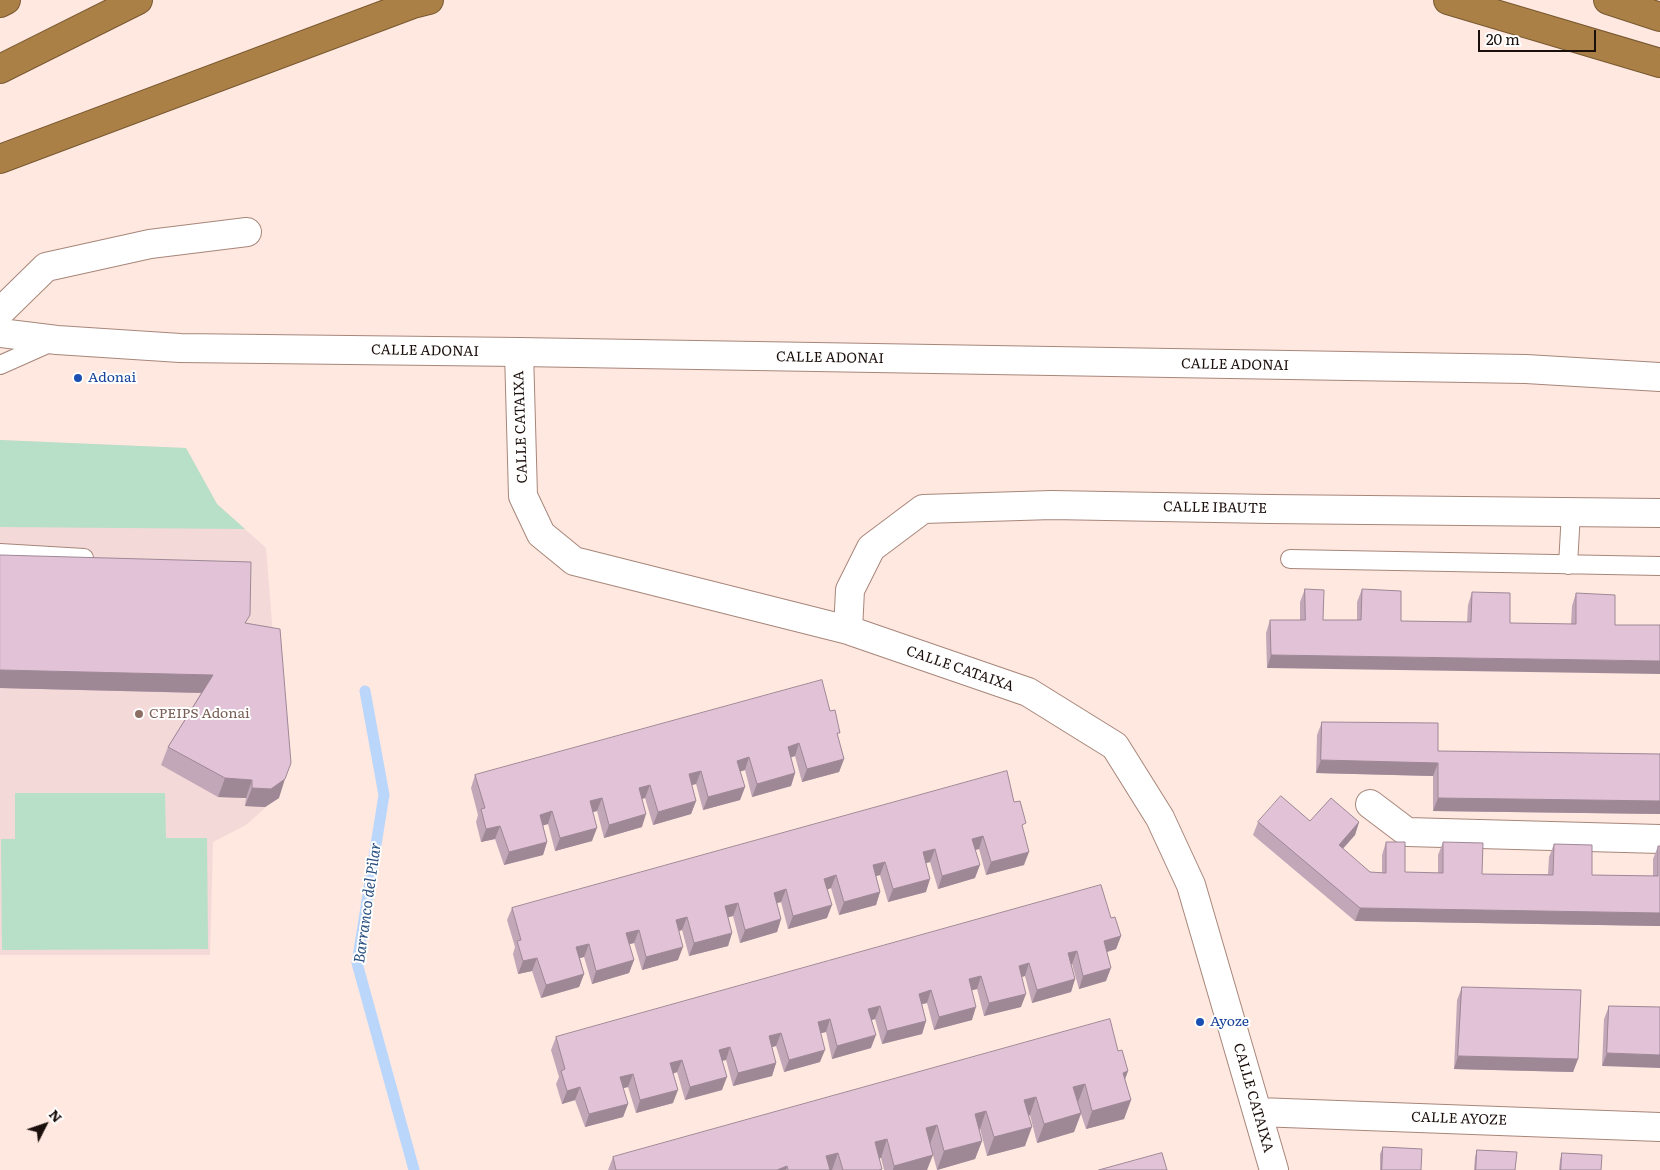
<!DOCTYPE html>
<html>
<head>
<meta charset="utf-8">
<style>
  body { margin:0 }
  #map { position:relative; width:1660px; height:1170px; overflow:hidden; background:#ffe8e0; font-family:Literata,serif }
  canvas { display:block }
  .north { position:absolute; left:20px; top:1100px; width:50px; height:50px; -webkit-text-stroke:4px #fff; paint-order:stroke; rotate:49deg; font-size:14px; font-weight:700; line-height:20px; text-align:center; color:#1b0f0b }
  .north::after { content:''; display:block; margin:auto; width:18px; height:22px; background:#1b0f0b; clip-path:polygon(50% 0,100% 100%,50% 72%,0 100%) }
  .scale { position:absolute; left:1478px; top:30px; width:118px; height:22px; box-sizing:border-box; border:2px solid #1b0f0b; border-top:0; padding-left:6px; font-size:15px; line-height:18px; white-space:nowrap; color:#1b0f0b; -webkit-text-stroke:4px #fff; paint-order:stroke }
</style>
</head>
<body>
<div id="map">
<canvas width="1660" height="1170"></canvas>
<div class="north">N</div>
<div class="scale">20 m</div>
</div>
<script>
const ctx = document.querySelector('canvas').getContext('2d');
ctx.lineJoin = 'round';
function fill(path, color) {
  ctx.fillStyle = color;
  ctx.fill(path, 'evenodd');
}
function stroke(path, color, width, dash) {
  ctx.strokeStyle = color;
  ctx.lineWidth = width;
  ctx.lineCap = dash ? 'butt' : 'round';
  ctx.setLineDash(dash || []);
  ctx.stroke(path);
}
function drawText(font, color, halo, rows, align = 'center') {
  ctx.font = font + ' Literata,serif';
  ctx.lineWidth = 4;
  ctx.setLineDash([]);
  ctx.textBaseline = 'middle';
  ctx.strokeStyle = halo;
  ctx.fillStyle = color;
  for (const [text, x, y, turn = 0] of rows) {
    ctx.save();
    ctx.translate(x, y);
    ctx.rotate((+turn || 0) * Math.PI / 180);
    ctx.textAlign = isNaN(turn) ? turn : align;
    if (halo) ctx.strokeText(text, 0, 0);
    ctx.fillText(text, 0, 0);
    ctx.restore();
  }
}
fill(new Path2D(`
  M0,440L186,448L217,504L266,548L274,648L279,798L265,808L246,825L213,842L210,955H0Z`), '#f3d9d7');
fill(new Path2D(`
  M0,440L186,448L217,504L245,529L0,527Z
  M15,793H165L166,838H207L208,949L2,950L1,839H15Z`), '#b8dfc7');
stroke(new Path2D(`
  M365,691L384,795L357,963L414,1170`), '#bad6fb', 11);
const service = new Path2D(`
  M0,365L54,341
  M0,553L84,558
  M1290,559L1660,566
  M1568,565L1571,512`);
const minor = new Path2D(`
  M0,312L46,267L150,244L247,232
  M519,352L523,496L541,534L574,561L848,630L1028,692L1115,746L1160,818L1191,885L1274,1170
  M848,630L850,590L871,548L923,509L1052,505L1270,509L1660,513
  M1370,804L1407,832L1660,839
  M1258,1112L1660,1127`);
const tertiary = new Path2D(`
  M0,333L57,340L180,348L519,352L1526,369L1660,377`);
const motorway = new Path2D(`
  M1448,0L1660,63
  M1608,0L1660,17
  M0,3L6,0
  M0,69L138,0
  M0,159L413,4L429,0`);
stroke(service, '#a7867a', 20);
stroke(minor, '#a7867a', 30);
stroke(tertiary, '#a7867a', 30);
stroke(motorway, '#785831', 30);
stroke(service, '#fff', 18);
stroke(minor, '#fff', 28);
stroke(tertiary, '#fff', 28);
stroke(motorway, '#aa8046', 28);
fill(new Path2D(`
  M0,555L247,624L279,798L265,807L245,806L246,798L218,797L161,765L168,747L201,693L0,688Z
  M1305,589L1323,620H1357V602L1362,589L1401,621L1467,622L1468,605L1472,592L1510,623L1571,624L1572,606L1576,593L1615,625L1267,668L1266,633L1270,620H1300V602Z
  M1322,722L1438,751L1660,754V814L1433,811V776L1316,773L1317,735Z
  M838,739L844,759L839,772L802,782L795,756L791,757L795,773L791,786L752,797L745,770L740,771L745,787L740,800L703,810L696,784L692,785L696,801L691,814L653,825L645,798L642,799V827L604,838L597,811L593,812L592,841L555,851L548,824L543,825L547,842L543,855L504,865L495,839L481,842L476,822L478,815L471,788L475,775Z
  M1014,802L1023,830L1024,865L986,875L979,849L975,850V878L938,889L930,862L926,863V892L888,902L880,875L876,876L880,892L876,905L839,915L831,888L827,890V918L788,929L781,902L777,903L781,919L777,932L740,943L733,916L728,917L732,933L728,946L689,956L682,930L679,931L678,960L642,970L634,943L629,944L634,960L629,973L592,984L584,957L580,958L584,974L579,987L541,998L532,971L518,974L513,954L515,947L507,920L512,908Z
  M1310,821L1359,822L1355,835L1343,849L1370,872L1382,873V855L1386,842L1405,872L1438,873V855L1443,842L1482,874H1548L1549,857L1554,844L1592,875L1653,876V859L1658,846L1660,926L1355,921L1253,835L1258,822Z
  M1111,918L1121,936L1116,949L1107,952L1106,981L1079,989L1072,964H1071L1075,979L1071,992L1032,1003L1025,976L1021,977V1007L984,1016L977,989L972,990V1020L934,1030L927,1003L922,1004L926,1021L922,1034L882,1044L875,1019L872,1020L871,1048L832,1059L826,1032L821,1033L820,1062L784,1072L776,1046L772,1047L776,1063L772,1076L733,1086L726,1060H722V1090L685,1100L677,1072L673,1074V1103L636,1113L628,1087L623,1088L628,1104L623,1117L585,1127L575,1100L562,1104L556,1084L559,1077L551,1050L556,1037Z
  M1462,987L1578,1059L1573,1072L1454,1069L1457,1000Z
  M1609,1006L1660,1007L1602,1066L1604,1019Z
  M1118,1051L1128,1071L1125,1079L1131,1100L1124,1119L1086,1129L1081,1114L1074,1132L1037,1143L1030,1115L1029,1116L1025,1146L987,1156L980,1129H979L982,1141L975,1159L937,1170L930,1144L927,1170H884L881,1158H879L882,1170H608L613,1157Z
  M1383,1147L1421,1170H1380V1154Z
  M1477,1150L1515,1170H1474L1475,1157Z
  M1562,1153L1601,1170H1559L1560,1160Z`), '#c2a7b8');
fill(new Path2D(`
  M1271,655L1660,661V674L1267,668Z
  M0,670L213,675L206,693L0,688Z
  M799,743L795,756L783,760L788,747Z
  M749,757L745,770L733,774L737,761Z
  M844,759L839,772L802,782L807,769Z
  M1321,760L1438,763L1433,776L1316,773Z
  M701,771L696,784L684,787L689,774Z
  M795,773L791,786L752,797L757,784Z
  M225,778L252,780L246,798L218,797Z
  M285,779L279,798L265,807L245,806L252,788Z
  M650,785L645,798L634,801L639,788Z
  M745,787L740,800L703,810L708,797Z
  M602,798L597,811L585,814L590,801Z
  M1438,798L1660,801V814L1433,811Z
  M696,801L691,814L653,825L658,812Z
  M552,811L548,824L535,828L540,815Z
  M646,814L642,827L604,838L609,825Z
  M1359,822L1355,835L1334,858L1339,845Z
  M500,826L495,839L481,842L486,829Z
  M597,828L592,841L555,851L560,838Z
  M983,836L979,849L967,852L972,839Z
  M547,842L543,855L504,865L509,852Z
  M935,849L930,862L918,865L923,852Z
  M1029,852L1024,865L986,875L991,862Z
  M885,862L880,875L868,878L873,865Z
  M980,865L975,878L938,889L942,876Z
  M836,875L831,888L820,892L824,879Z
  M930,879L926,892L888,902L893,889Z
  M786,889L781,902L769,905L774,893Z
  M880,892L876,905L839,915L844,902Z
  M738,903L733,916L721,919L725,906Z
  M832,905L827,918L788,929L793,916Z
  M1360,908L1660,913V926L1355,921Z
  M687,917L682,930L671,933L676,920Z
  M781,919L777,932L740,943L745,930Z
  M639,930L634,943L622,946L626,933Z
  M732,933L728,946L689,956L694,943Z
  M1121,936L1116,949L1100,954L1104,941Z
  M589,944L584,957L572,960L576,947Z
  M683,947L678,960L642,970L646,957Z
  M1077,951L1072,964L1063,966L1068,953Z
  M537,958L532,971L518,974L523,961Z
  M634,960L629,973L592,984L596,971Z
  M1029,963L1025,976L1014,979L1019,966Z
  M1111,968L1106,981L1079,989L1083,976Z
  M584,974L579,987L541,998L546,985Z
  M981,976L977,989L964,992L969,979Z
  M1075,979L1071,992L1032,1003L1037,990Z
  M931,990L927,1003L914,1006L919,994Z
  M1026,994L1021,1007L984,1016L989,1003Z
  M880,1006L875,1019L864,1022L868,1009Z
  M976,1007L972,1020L934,1030L939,1017Z
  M830,1019L826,1032L813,1035L818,1022Z
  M926,1021L922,1034L882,1044L887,1031Z
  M781,1033L776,1046L764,1049L769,1036Z
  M876,1035L871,1048L832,1059L837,1046Z
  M730,1047L726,1060L715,1063L719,1050Z
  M825,1050L820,1062L784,1072L789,1060Z
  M1607,1053L1660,1055V1068L1602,1066Z
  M1458,1056L1578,1059L1573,1072L1454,1069Z
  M682,1060L677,1072L665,1076L670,1063Z
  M776,1063L772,1076L733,1086L738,1073Z
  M1128,1071L1121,1090L1123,1073Z
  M633,1074L628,1087L616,1090L620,1077Z
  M727,1077L722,1090L685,1100L690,1087Z
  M1085,1084L1078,1102L1073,1087Z
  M580,1087L575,1100L562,1104L567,1091Z
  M678,1090L673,1103L636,1113L640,1100Z
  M1036,1097L1030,1115L1017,1119L1024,1100Z
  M1131,1100L1124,1119L1086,1129L1092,1111Z
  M628,1104L623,1117L585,1127L589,1114Z
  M986,1111L980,1129L968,1133L975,1114Z
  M1081,1113L1074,1132L1037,1143L1044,1124Z
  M937,1125L930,1144L919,1147L926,1128Z
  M1032,1127L1025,1146L987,1156L994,1137Z
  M887,1139L881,1158L868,1161L875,1142Z
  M982,1141L975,1159L937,1170L944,1151Z
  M838,1153L832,1170H821L826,1156Z
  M933,1155L927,1170H893L894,1166Z
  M787,1166L786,1170H777Z`), '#9e8896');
const building = new Path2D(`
  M0,555L251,562L250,615L245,623L280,629L291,763L285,779L271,789L252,788V780L225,778L168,747L213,675L0,670Z
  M1305,589L1324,590L1323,620H1361L1362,589L1401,591V621L1471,622L1472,592L1510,593V623L1576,624V593L1615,595V625H1660V661L1271,655L1270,620H1305Z
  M822,680L830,711L835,710L840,733H837L844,759L807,769L799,743L788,747L795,773L757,784L749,757L737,761L745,787L708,797L701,771L689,774L696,801L658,812L650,785L639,788L646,814L609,825L602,798L590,801L597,828L560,838L552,811L540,815L547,842L509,852L500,826L486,829L481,809L485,808L475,775Z
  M1322,722L1438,723V751L1660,754V801L1438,798V763L1321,760Z
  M1007,771L1014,802L1020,801L1026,823L1022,825L1029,852L991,862L983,836L972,839L980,865L942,876L935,849L923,852L930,879L893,889L885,862L873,865L880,892L844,902L836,875L824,879L832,905L793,916L786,889L774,893L781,919L745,930L738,903L725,906L732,933L694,943L687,917L676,920L683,947L646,957L639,930L626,933L634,960L596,971L589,944L576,947L584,974L546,985L537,958L523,961L517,941L521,940L512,908Z
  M1281,796L1310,821L1331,798L1359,822L1339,845L1370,872L1386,873V842H1405V872L1443,873V842L1483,843L1482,874L1553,875L1554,844L1592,845V875L1658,876V846H1660V913L1360,908L1258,822Z
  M1101,885L1111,918L1115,917L1121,936L1104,941L1111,968L1083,976L1077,951L1068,953L1075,979L1037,990L1029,963L1019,966L1026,994L989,1003L981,976L969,979L976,1007L939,1017L931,990L919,994L926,1021L887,1031L880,1006L868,1009L876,1035L837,1046L830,1019L818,1022L825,1050L789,1060L781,1033L769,1036L776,1063L738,1073L730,1047L719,1050L727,1077L690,1087L682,1060L670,1063L678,1090L640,1100L633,1074L620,1077L628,1104L589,1114L580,1087L567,1091L561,1071L565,1069L556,1037Z
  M1462,987L1581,990L1578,1059L1458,1056Z
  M1609,1006L1660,1007V1055L1607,1053Z
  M1110,1019L1118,1051L1122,1050L1128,1071L1123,1073L1131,1100L1092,1111L1085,1084L1073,1087L1081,1113L1044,1124L1036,1097L1024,1100L1032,1127L994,1137L986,1111L975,1114L982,1141L944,1151L937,1125L926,1128L933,1155L894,1166L887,1139L875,1142L882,1169L879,1170H843L838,1153L826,1156L830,1170H788L787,1166L777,1170H616L613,1157Z
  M1383,1147L1422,1149L1421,1170H1382Z
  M1477,1150L1517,1152L1515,1170H1476Z
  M1162,1153L1167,1170H1099Z
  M1562,1153L1602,1155L1601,1170H1561Z`);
fill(building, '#e2c2d6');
stroke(building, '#9e8896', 1);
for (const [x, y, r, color] of [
  [78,378,5,"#1a4fb4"],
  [139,714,5,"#8d6e63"],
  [1200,1022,5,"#1a4fb4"]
]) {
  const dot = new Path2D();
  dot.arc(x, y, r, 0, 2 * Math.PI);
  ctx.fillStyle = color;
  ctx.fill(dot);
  stroke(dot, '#fff', 2);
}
drawText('14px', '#1b0f0b', '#fff', [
  ["CALLE ADONAI",425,351,1],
  ["CALLE ADONAI",830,358,1],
  ["CALLE ADONAI",1235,365,1],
  ["CALLE CATAIXA",521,427,-92],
  ["CALLE IBAUTE",1215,508,1],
  ["CALLE CATAIXA",960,669,19],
  ["CALLE CATAIXA",1253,1098,74],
  ["CALLE AYOZE",1459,1119,2]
]);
drawText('14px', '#164399', '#fff', [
  ["Adonai",88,378],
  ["Ayoze",1210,1022]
], 'left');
drawText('14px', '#785e54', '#fff', [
  ["CPEIPS Adonai",149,714]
], 'left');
drawText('italic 15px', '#2a5080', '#fff', [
  ["Barranco del Pilar",368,903,-82]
]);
</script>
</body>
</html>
